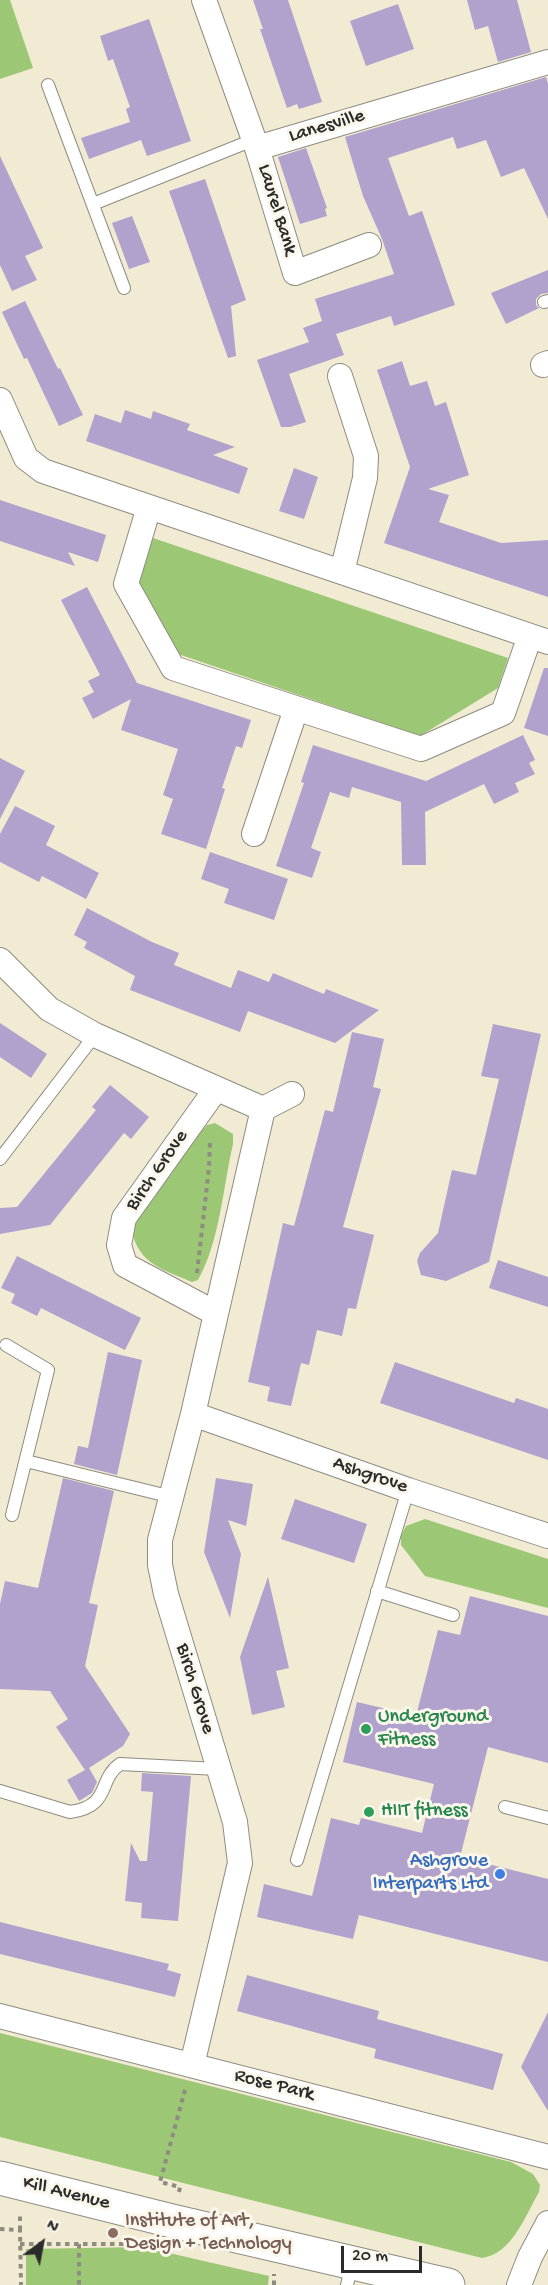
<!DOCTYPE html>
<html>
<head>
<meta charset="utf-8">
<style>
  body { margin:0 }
  #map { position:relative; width:548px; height:2285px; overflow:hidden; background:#f1ebd4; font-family:"Gochi Hand",sans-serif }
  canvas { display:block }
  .north { position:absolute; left:12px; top:2213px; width:60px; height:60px; -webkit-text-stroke:4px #fbf7ec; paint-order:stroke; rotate:32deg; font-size:16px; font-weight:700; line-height:24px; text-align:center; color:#2b2b2b }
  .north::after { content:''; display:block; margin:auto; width:21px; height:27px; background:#2b2b2b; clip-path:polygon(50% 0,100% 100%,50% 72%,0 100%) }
  .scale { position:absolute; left:341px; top:2246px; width:81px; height:27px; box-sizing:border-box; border:3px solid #2b2b2b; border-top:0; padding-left:8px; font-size:18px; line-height:21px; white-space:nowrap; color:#2b2b2b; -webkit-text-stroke:4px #fbf7ec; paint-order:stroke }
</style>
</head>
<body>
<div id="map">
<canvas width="548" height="2285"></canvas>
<div class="north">N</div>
<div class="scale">20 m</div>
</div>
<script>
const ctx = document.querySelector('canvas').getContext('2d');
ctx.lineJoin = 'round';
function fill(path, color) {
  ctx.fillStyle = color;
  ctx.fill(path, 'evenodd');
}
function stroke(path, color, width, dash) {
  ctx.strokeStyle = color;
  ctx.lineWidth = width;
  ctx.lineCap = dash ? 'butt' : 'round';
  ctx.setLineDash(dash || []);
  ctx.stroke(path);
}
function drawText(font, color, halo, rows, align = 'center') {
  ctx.font = font + ' "Gochi Hand",sans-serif';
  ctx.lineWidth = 6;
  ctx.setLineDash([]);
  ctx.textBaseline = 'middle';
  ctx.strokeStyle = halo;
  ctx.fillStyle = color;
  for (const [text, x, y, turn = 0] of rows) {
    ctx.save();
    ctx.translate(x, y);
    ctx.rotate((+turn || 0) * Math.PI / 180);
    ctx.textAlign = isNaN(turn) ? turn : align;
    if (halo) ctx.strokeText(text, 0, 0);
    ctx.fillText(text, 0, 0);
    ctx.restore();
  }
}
fill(new Path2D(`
  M0,0H10L33,68L0,79Z
  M153,538L508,658L498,688L420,736L175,653L138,584Z
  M215,1123L233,1134V1144C223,1187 220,1241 198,1280L192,1282C161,1269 134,1262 131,1223L196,1136L207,1125Z
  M425,1519L548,1559V1608L425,1576L401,1545V1536L406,1526Z
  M0,2033L511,2162L533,2174L540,2185L539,2192C525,2216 512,2254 482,2258L0,2137Z
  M143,2247L269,2276L268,2285H26V2249Z`), '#9cc774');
fill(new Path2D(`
  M253,0H288L322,102L299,109L297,104L287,108L260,29H263Z
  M467,0H517L531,52L498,62L488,26L475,30Z
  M398,4L414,49L366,66L350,21Z
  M149,19L191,141L147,156L141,140L89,159L81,138L130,122L126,109L130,107L113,59L108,61L100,36Z
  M546,77L548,84V219L524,168L501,177L486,140L457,149L453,137L388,158L409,216L422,211L455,305L394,326L391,316L336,334L344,355L289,374L306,422L290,427H281L257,360L309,342L303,328L322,321L315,299L394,274L382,239L363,196L345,137Z
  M306,148L327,208L325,209L327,216L300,224L278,157Z
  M0,156L43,248L25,256L37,280L12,291L0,265Z
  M205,179L246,300L231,306L236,356L228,358L169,191Z
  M132,216L150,262L129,269L112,223Z
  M548,270V293L541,294L536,299V305L539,308L506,324L491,293Z
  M25,301L58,369L60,368L83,415L59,426L27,358L24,359L2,312Z
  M402,361L410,386L427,381L435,406L446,402L469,475L428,489L449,495L439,522L501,543L548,540V597L384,543L410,467L377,370Z
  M125,410L151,419L153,411L190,424L187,430L235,447L213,455L248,468L239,494L86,441L95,414L121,423Z
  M294,468L318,477L304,519L279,511Z
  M0,500L106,535L98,562L68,552L75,566L0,541Z
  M87,587L137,683L251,720L242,748L236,746L222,788L225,789L206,849L161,834L173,799L163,795L178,749L121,730L131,699L93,719L82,698L94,692L88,681L100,675L61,600Z
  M544,668H548V736L524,728Z
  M523,735L535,760L529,763L535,774L515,783L519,792L494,804L484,784L425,812L426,865H402L401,802L352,787L349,798L330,792L311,848L321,852L312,878L276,866L304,783L301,782L313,745L426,781Z
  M0,758L25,771L0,819Z
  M15,806L55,826L46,845L99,873L86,899L42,876L39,882L0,862V834Z
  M210,852L288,879L274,920L224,903L229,889L201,879Z
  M87,908L152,942L179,953L174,965L231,988L238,970L269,982L273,973L324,994L326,989L379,1010L335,1043L248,1011L240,1032L130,990L135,976L84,948L87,942L74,935Z
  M0,1023L47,1054L31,1078L0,1057Z
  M493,1024L541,1034L489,1262L446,1281L421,1275L417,1261L420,1253L438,1233L452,1170L476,1175L499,1079L481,1076Z
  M352,1032L384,1039L373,1087L381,1089L343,1227L374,1235L356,1309L348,1308L342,1336L317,1330L309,1365L301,1363L291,1406L267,1401L270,1387L248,1382L283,1223L294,1226L325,1110L333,1112Z
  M110,1085L149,1117L131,1139L124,1133L50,1225L0,1234V1208L17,1207L96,1110L92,1107Z
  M17,1256L141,1318L125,1350L41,1308L37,1316L11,1303L15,1294L1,1288Z
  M498,1260L548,1277V1307L489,1288Z
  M108,1352L142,1360L117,1475L74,1464L78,1446L88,1448Z
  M395,1362L514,1403L516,1398L548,1409V1460L380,1403Z
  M63,1478L114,1491L89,1603L98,1605L85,1666L130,1734L123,1746L89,1768L97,1782L92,1793L79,1801L67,1780L85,1770L56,1727L68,1719L50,1691L0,1689V1604L5,1581L38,1588Z
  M216,1478L253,1484L246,1526L228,1520L241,1554L230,1618L204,1552Z
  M295,1499L367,1524L354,1563L281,1539Z
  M268,1577L289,1668L276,1671L285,1707L252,1715L240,1657Z
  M470,1596L548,1616V1763L488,1747L460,1857L548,1879V1962L359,1915L353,1939L257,1917L264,1884L312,1896L331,1818L359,1825L361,1818L422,1833L434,1784L343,1762L357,1702L416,1716L438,1630L460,1635Z
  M142,1773L191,1776L178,1921L141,1918L142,1903L125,1901L131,1843L140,1861H147L153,1792L141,1791Z
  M0,1922L169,1964L167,1970L181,1974L175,1997L0,1954Z
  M247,1975L379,2011L377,2019L503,2054L493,2090L374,2058L376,2049L237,2011Z
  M548,2012V2111L521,2067Z`), '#b1a1cd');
const service = new Path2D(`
  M48,85L124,288
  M93,204L253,140
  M544,302L548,301
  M0,1159L95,1035
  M6,1345L48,1370L12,1515
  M26,1461L172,1497
  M377,1591L453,1615
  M0,1791L70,1812C112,1806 97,1780 120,1764L218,1769
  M505,1807L548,1818
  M297,1860L408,1490
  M347,2285L352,2263`);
const minor = new Path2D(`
  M204,0L257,148L548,62
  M257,148L295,273L369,245
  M543,365L548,363
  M340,376L366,456L365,478L342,572
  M0,400L26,458L43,471L548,642
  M149,507L126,584L173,668L421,749L503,713L530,636
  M254,834L296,709
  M0,960L49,1009L95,1035L263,1109
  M215,1313L125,1265L119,1245L124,1218L216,1089
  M193,1414L408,1490L548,1536
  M0,2016L548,2157
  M192,2065L240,1863L235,1822L166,1594L160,1565V1540L193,1414L263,1109L292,1094
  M519,2285L530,2257L548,2223`);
const secondary = new Path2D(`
  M0,2178L172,2221L448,2285`);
stroke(service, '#8e8b80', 14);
stroke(minor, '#8e8b80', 26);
stroke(secondary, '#8e8b80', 35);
stroke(new Path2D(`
  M197,1273L209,1168L210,1143
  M179,2192L180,2187L160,2182L185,2090
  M0,2229L20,2230L21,2285
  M20,2230V2212
  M20,2244H134
  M79,2244V2285
  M274,2285V2274`), '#8e8b80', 4, [4.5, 4.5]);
stroke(service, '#fff', 12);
stroke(minor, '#fff', 24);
stroke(secondary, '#fff', 33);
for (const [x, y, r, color] of [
  [366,1729,6,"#2e9e5b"],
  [369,1812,6,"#2e9e5b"],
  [500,1874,6,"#3f7fe0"],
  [113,2233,6,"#8d6e63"]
]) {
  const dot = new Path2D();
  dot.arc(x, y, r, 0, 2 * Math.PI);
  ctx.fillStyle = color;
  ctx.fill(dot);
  stroke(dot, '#fbf7ec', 2);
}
drawText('20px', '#2b2b2b', '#fbf7ec', [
  ["Lanesville",327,127,-16],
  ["Laurel Bank",276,210,73],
  ["Birch Grove",158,1171,-55],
  ["Ashgrove",370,1476,19],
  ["Birch Grove",194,1689,73],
  ["Rose Park",274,2086,14],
  ["Kill Avenue",66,2194,14]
]);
drawText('20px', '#27864d', '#fbf7ec', [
  ["Underground",378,1718],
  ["Fitness",378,1741],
  ["HIIT fitness",381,1812]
], 'left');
drawText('20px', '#366cbe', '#fbf7ec', [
  ["Ashgrove",488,1862],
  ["Interparts Ltd",488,1885]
], 'right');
drawText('20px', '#785e54', '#fbf7ec', [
  ["Institute of Art,",125,2222],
  ["Design + Technology",125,2245]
], 'left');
</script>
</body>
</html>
